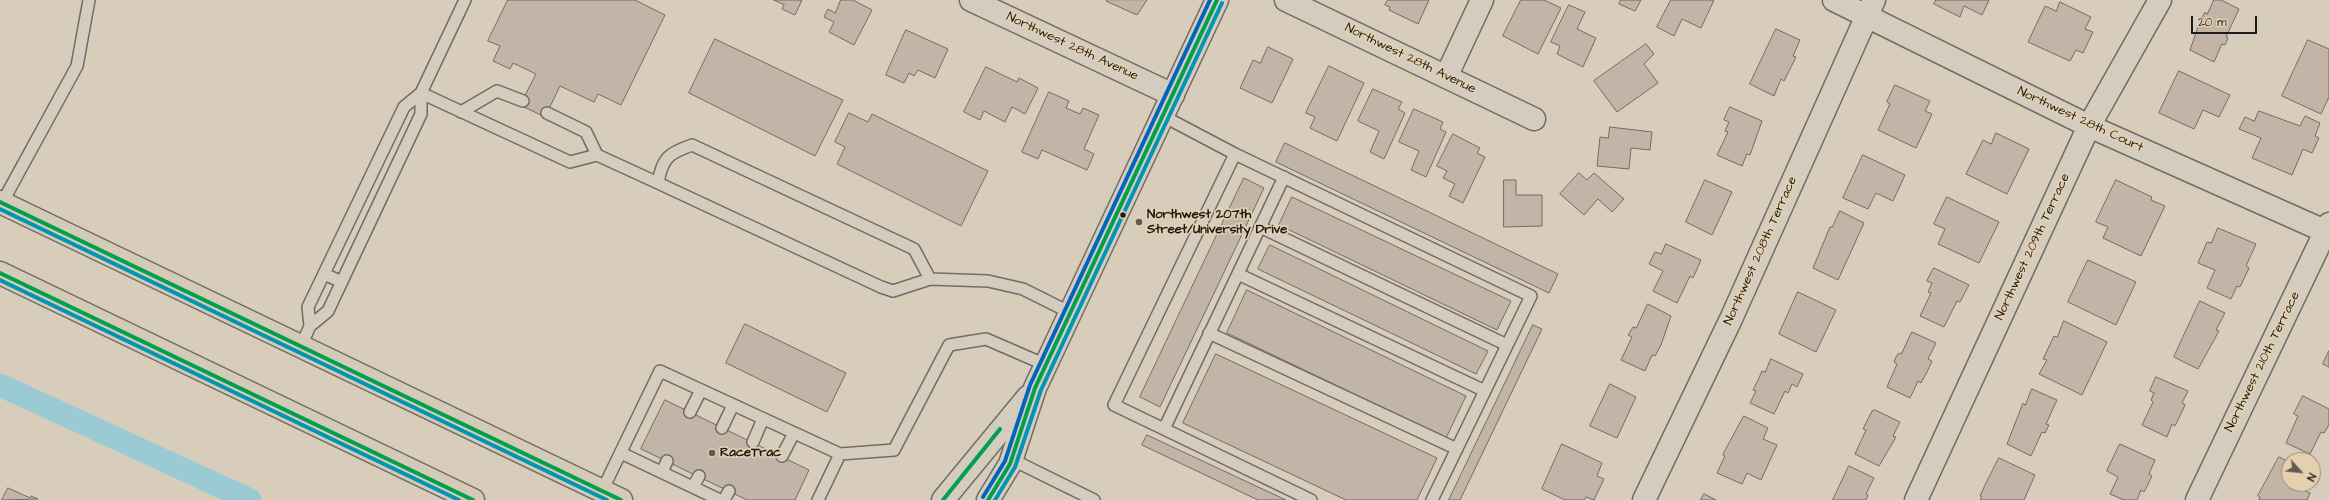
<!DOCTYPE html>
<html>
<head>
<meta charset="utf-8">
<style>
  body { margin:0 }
  #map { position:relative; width:2329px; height:500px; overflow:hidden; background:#d8cdbb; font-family:"Architects Daughter",sans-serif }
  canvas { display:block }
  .north { position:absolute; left:2281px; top:452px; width:40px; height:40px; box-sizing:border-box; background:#e4d0af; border:1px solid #948874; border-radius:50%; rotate:117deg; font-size:11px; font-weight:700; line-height:16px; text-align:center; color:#1c1c1c }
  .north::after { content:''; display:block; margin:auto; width:14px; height:18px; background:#5e5a54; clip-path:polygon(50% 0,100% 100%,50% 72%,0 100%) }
  .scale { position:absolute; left:2191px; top:16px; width:66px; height:18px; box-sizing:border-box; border:2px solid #1c1c1c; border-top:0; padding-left:5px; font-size:12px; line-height:14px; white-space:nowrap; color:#1c1c1c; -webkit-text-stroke:3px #e4d0af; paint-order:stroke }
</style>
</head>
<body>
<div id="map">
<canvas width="2329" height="500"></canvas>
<div class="north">N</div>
<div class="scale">20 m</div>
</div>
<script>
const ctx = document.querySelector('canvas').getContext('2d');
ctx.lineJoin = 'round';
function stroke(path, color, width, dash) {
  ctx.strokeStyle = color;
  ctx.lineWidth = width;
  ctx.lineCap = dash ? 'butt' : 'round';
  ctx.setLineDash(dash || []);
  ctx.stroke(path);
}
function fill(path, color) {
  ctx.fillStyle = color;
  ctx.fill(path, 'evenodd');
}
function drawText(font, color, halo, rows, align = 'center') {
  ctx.font = font + ' "Architects Daughter",sans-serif';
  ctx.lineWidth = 3.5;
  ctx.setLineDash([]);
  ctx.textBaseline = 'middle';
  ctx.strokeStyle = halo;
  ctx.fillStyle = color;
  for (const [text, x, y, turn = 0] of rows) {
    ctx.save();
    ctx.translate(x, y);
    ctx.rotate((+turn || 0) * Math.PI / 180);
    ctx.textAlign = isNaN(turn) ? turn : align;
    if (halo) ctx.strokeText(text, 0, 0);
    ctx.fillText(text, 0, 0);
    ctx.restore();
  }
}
stroke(new Path2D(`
  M0,385L250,500`), '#9acbd5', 23);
const building = new Path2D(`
  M508,0H635L665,15L621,105L598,94L594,102L560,86L545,117L520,105L536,74L513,63L510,69L493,61L500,46L488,41Z
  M774,0H802L795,15L782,9L784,5Z
  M841,0H853L872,10L854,45L829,32L834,22L824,17L828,9L835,13Z
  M1147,0L1137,15L1106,1L1107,0Z
  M1388,0H1429L1418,24L1389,10L1390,7L1385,5Z
  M1521,0H1544L1561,8L1538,54L1503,36Z
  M1621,0H1641L1635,11L1619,4Z
  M1671,0H1714L1701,28L1682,19L1674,36L1657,27Z
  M1936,0H1989L1982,15L1964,6L1960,17L1934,4Z
  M2214,0H2221L2239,9L2226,37L2228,38L2225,45L2222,44L2214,62L2190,50L2199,24L2205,12L2207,14Z
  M2060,2L2091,17L2085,29L2093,32L2083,53L2076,50L2070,61L2028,42L2045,6L2056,11Z
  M1569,5L1585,12L1577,29L1596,38L1583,67L1557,54L1560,46L1551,42Z
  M1776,29L1800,40L1793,56L1796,57L1784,81L1781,79L1774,96L1750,84Z
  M906,30L948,49L935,78L918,70L914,76L909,73L904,83L886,75Z
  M715,39L843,100L815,156L689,93Z
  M2308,40L2329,49V97L2321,114L2282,96Z
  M1646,44L1654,54L1644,64L1658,83L1617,112L1594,81Z
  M1268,47L1293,59L1272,103L1240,88L1253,60L1260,63Z
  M1329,66L1364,83L1337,141L1310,128L1315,117L1306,113Z
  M986,67L1017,82L1019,78L1038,88L1025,114L1012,107L1005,122L984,111L980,120L964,112Z
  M2179,71L2230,95L2219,117L2203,110L2194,129L2159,113Z
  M1895,85L1930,101L1925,111L1932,114L1916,148L1878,130L1890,104L1887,102Z
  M1373,89L1402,102L1398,109L1405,113L1384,159L1370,152L1379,131L1358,121Z
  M1049,92L1069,101L1066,108L1080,114L1083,108L1099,115L1084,149L1094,154L1087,170L1042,150L1038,159L1022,152Z
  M1730,107L1762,121L1750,155L1747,154L1742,166L1717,155L1728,132L1725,131L1729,122L1724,120Z
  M1414,109L1443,122L1440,129L1446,132L1426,177L1411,170L1419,151L1399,142Z
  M2259,111L2300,126L2305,116L2320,123L2315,136L2319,138L2312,153L2303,149L2292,175L2252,158L2261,138L2239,129L2245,117L2254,121Z
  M849,113L868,122L872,114L988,171L961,226L837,164L845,147L835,142Z
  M1610,127L1652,132L1650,150L1631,148L1629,169L1597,166L1600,137L1608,138Z
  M1996,133L2029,149L2007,194L1966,174L1983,140L1991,144Z
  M1453,134L1480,148L1477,153L1485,157L1463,203L1449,196L1455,184L1443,178L1447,171L1437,166Z
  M1285,143L1558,274L1549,293L1276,162Z
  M1863,155L1905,175L1893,201L1876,193L1868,209L1843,198Z
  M1579,173L1587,180L1594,173L1624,199L1612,212L1598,199L1584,215L1560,194Z
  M1244,178L1264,188L1160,407L1140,397Z
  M1504,180H1516V195H1542V226L1504,227Z
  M1705,180L1732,192L1712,235L1686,222Z
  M2116,180L2152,197L2151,200L2165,206L2141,256L2103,238L2108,227L2096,222Z
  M1292,197L1511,301L1497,330L1279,225Z
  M1947,197L1999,222L1979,263L1938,244L1945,229L1934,224Z
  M1840,211L1864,223L1838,280L1813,268L1830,227H1832Z
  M2218,228L2256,244L2246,266L2249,268L2240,287L2237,286L2231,299L2207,288L2215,270L2198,263L2207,242L2211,243Z
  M1666,244L1701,260L1693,278L1690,276L1677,303L1653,291L1663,271L1649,264L1655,252L1661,254Z
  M1270,245L1488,351L1476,374L1258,269Z
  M2088,260L2136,282L2116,325L2068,302Z
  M1934,268L1969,285L1960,302L1957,301L1944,327L1920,316L1931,293L1928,292L1932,283L1927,281Z
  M1247,290L1466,396L1446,438L1227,333Z
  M1798,292L1836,310L1816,352L1779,334Z
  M2200,301L2225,313L2216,330L2219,331L2198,369L2174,357Z
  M1648,304L1671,316L1661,345L1655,356L1652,355L1645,371L1621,360L1632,337L1628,335L1633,327L1636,328Z
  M2064,321L2107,342L2082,395L2039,374L2047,360L2043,359L2054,336L2057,337Z
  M745,324L846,373L827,412L726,363Z
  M1533,325L1542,329L1460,500H1449Z
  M1912,332L1936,343L1928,359L1932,361L1927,372L1921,383L1918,381L1910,398L1887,387L1897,364L1894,362L1896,357L1899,353L1901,354Z
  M2329,351V367L2323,364Z
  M1216,354L1437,458L1417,500H1346L1183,423Z
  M1771,359L1803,374L1797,387L1792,384L1788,393L1785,391L1774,414L1750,403L1756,391L1753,390L1758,380L1762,371L1765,372Z
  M2156,377L2188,391L2182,403L2185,405L2175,426L2172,424L2167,437L2142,425L2153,402L2151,400L2154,393L2150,391Z
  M1610,384L1636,397L1617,438L1590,426Z
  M2032,389L2057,400L2046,424L2049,425L2045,433L2042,432L2031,456L2007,444L2023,403L2025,405Z
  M2303,396L2329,409V425L2324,433L2321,432L2310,454L2286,443L2298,416L2294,414Z
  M665,400L809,470L795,500H747L641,449Z
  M1875,410L1900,422L1893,436L1896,437L1879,466L1855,454L1866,430L1863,429L1872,411Z
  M1744,416L1768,428L1763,439L1777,445L1761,480L1747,473L1742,484L1717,473L1725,456L1723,455Z
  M1147,435L1286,500H1258L1142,445Z
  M1562,444L1602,463L1597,476L1604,479L1594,500L1586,497L1584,500H1565L1542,489Z
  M2120,444L2155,460L2149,474L2152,476L2144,492L2141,490L2137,500H2124L2110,494L2118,477L2107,471Z
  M2279,457L2289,462V484H2296L2295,486L2310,493L2307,500H2259L2260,497L2258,496Z
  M1999,458L2035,475L2024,500H1980L1982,497L1980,496L1985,485Z
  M1849,466L1874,478L1866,494L1868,495L1866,500H1833Z
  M8,488L30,498L31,496L38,499L2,500Z
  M1704,494L1716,500H1701Z`);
fill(building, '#c2b5a7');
stroke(building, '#716c64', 1);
const lane = new Path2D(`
  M421,93L570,162L597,155L658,183
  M461,112L497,91L523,101
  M547,113L586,132L597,155
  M1163,116L1235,154L1531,296L1432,500
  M1284,177L1164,429L1311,500
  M2,203L77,66L89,0
  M1260,227L1507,345
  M324,274L342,282
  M1238,274L1485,391
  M930,279L914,249L692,145C669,153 662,158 658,183L881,287L893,291L930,279L988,281L1023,289L1071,313
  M310,326L308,307L404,107L421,93
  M1209,333L1457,449
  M301,346L310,326L328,311L421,114V93L465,0
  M690,412L701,390
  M722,428L733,405
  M1164,429L1114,405L1235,154
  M753,442L763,419
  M621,453L720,500
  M782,456L794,433
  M1011,459L1094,500
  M662,472L667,461
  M693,487L699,476
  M602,491L660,371L840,454L894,450L949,345L986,339L1046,365
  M724,500L729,491
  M818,500L840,454`);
const street = new Path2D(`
  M971,0L1173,95
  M1286,0L1534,119
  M1834,0L2089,126L2329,233
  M1446,77L1482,0
  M1644,500L1731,319L1874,0
  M1916,500L2089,126L2160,0
  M2197,500L2329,224`);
const secondary = new Path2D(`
  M943,500L1028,397
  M988,500L1010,464L1035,388L1217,0`);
const primary = new Path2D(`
  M0,202L621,500
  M0,273L473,500`);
stroke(lane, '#716c64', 14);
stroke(street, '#716c64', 25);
stroke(secondary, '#716c64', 25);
stroke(primary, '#716c64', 25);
stroke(lane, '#d4ccbf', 11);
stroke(street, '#d4ccbf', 22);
stroke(secondary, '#d4ccbf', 22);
stroke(primary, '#d4cbb7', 22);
stroke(new Path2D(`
  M0,202L621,500
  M0,273L473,500
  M943,500L1000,429
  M988,500L1010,464L1035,388L1217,0`), '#019f4e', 4);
stroke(new Path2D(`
  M0,209L607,500
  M0,280L459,500
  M995,500L1015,467L1041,390L1222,3`), '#0494b3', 4);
stroke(new Path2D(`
  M983,497L1005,461L1030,385L1210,0`), '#0065bd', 4);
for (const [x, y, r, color] of [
  [1123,215,3.5,"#1c1c1c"],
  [1139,222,4,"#5e5a54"],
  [712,453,4,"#5e5a54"]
]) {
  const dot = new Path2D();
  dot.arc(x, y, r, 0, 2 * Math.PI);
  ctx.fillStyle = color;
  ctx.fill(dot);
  stroke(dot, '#e4d0af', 1.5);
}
drawText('13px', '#1c1c1c', '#e4d0af', [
  ["Northwest 28th Avenue",1072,47,25],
  ["Northwest 28th Avenue",1410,59,26],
  ["Northwest 28th Court",2080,120,25],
  ["Northwest 209th Terrace",2033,247,-65],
  ["Northwest 208th Terrace",1761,251,-66],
  ["Northwest 210th Terrace",2263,362,-64]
]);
drawText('bold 13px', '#1c1c1c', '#e4d0af', [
  ["Northwest 207th",1147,215],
  ["Street/University Drive",1147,230],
  ["RaceTrac",720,453]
], 'left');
</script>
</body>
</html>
